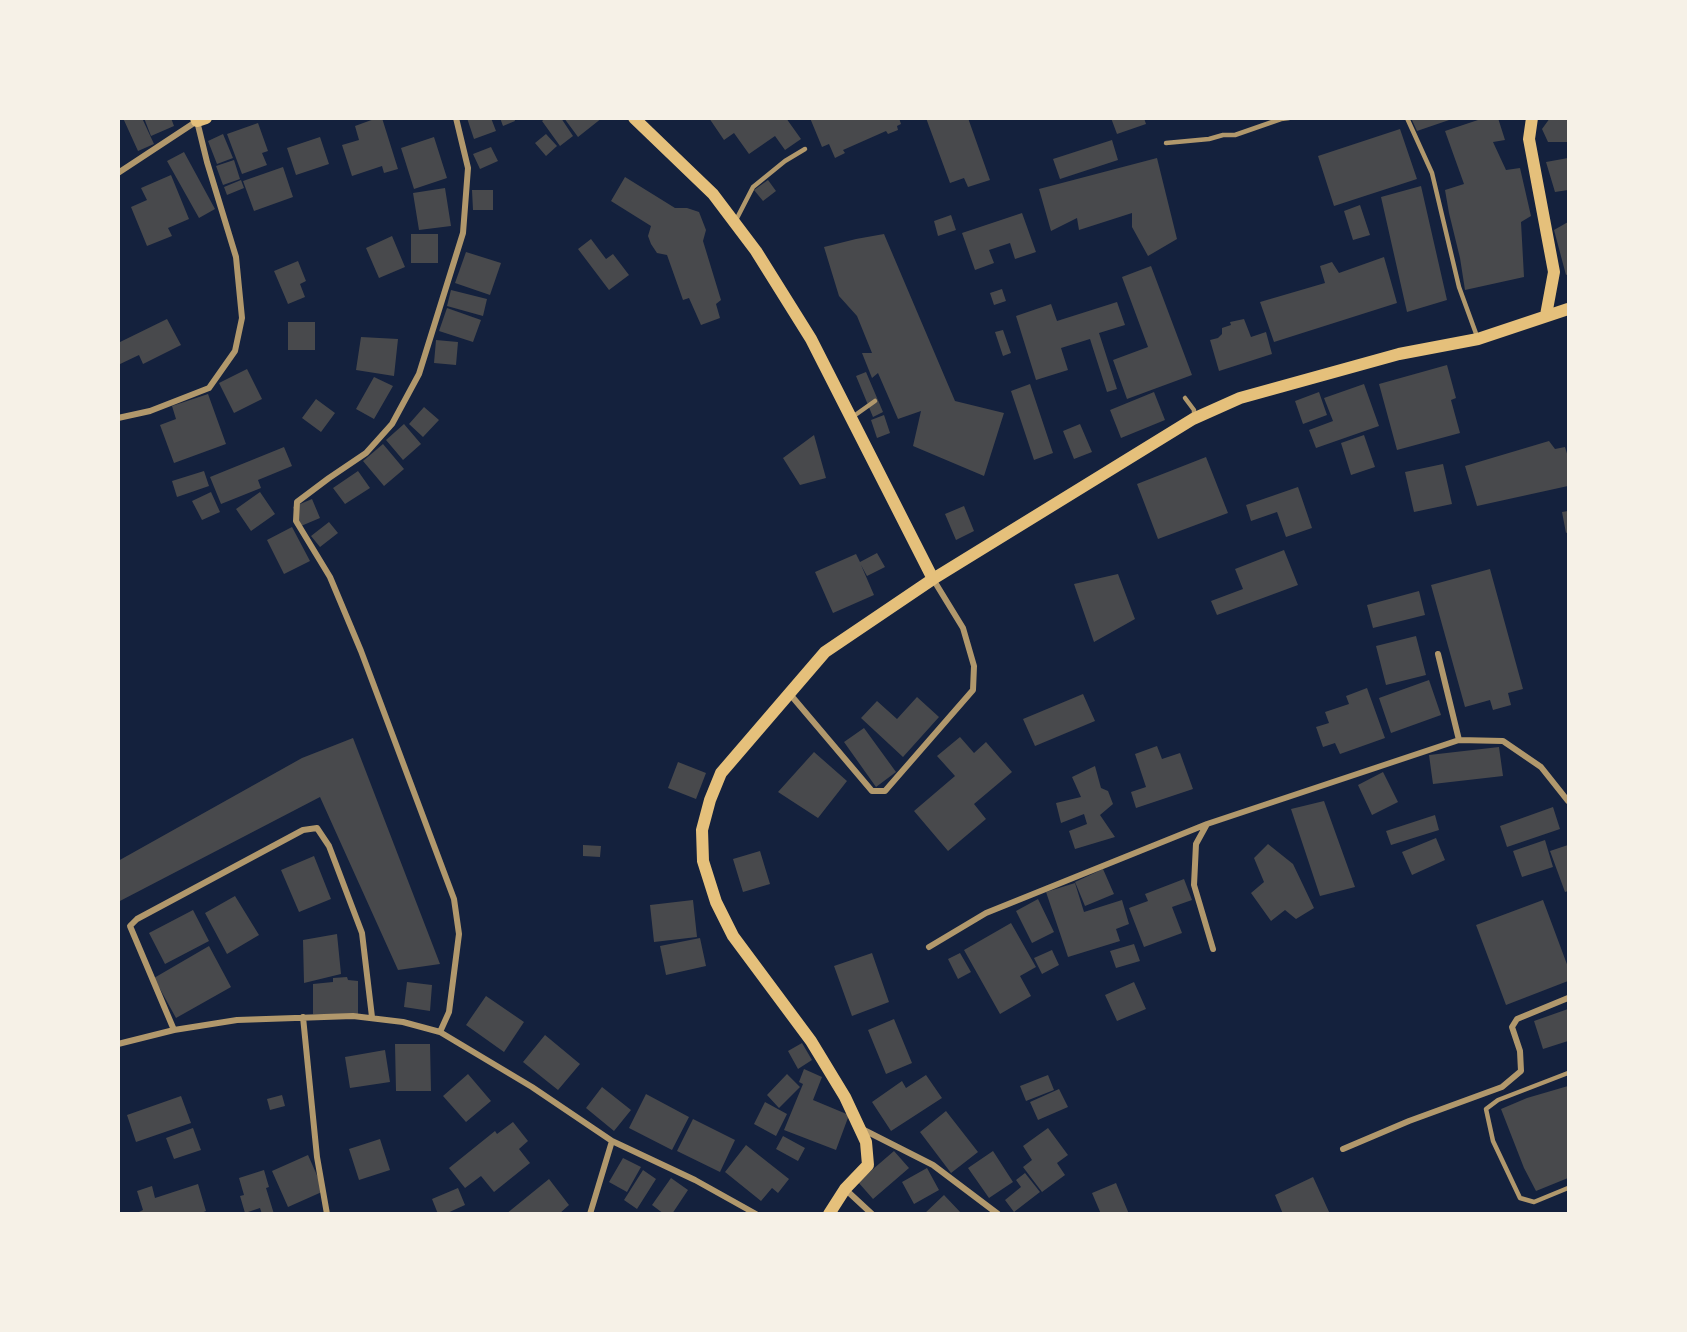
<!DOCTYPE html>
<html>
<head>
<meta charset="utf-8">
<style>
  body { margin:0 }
  #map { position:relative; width:1687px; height:1332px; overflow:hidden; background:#14213d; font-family:"PT Sans Narrow",sans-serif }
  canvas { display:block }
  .frame { position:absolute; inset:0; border:120px solid #f6f1e7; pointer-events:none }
</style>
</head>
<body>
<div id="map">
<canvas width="1687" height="1332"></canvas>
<div class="frame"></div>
</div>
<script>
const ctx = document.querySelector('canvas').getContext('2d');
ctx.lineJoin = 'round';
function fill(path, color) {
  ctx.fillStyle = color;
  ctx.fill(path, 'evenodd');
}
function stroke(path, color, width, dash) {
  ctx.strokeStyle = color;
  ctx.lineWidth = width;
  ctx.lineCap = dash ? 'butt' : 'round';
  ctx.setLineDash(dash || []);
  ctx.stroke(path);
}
fill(new Path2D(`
  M123,118H142L154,144L138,151Z
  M144,118H171L174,126L151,136Z
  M377,118H382L398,169L384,173L382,166L352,176L342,145L359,140L355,126Z
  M467,118H491L496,131L474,139Z
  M500,118H514L515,121L503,126Z
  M546,118H561L573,136L560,146L542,121Z
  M564,118H602L578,137Z
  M709,118H786L801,139L785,150L775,136L749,154L734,133L724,140Z
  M810,118H899L901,124L897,126L898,130L888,134L886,131L843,150L845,153L835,158L829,144L822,147Z
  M926,118H968L990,180L968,187L964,178L950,183Z
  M1111,118H1144L1146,124L1117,134Z
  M1411,118H1452V119L1417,131Z
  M1484,118H1498L1505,140L1493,142L1506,170L1520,168L1531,216L1521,222L1524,277L1465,290L1460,258L1449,213L1445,190L1464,184L1445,131Z
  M1550,118H1568V142H1548L1542,129Z
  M258,123L268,151L262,153L267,165L242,174L227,134Z
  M1400,129L1417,179L1334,206L1318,156Z
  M223,134L233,158L217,164L208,141Z
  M546,134L557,146L546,156L535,143Z
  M320,137L329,164L296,175L287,148Z
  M434,137L447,178L414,189L401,148Z
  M1112,140L1118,160L1060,179L1053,159Z
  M491,147L498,161L480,169L473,154Z
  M184,152L215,209L199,218L167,161Z
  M1157,158L1177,239L1148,256L1132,227V213L1079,230L1077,218L1051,231L1039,189Z
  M1568,158V190L1555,192L1546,162Z
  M234,160L240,179L223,185L216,166Z
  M283,167L293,197L254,211L243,181Z
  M171,175L189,219L168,228L172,236L147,246L131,207L147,200L141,188Z
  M625,177L675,208H687L699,212L706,230L703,241L721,300L716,304L720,318L701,325L689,298L683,300L667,255L657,253L651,244L648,236L651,226L611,201Z
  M241,180L244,188L227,195L224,187Z
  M768,180L776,191L763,201L754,190Z
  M1421,186L1447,300L1407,312L1381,197Z
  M445,188L451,226L419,230L413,193Z
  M472,190H493V210H473Z
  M1360,205L1370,235L1353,240L1344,211Z
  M1022,213L1036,252L1015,259L1010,243L989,250L994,263L975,270L962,233Z
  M951,215L956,230L938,236L934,221Z
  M1568,222V274L1566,275L1554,230Z
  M411,234H438V263H411Z
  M884,234L955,401L1004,413L984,476L913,446L921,411L898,419L878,373L872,378L862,353H872L857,316L839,296L824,247L856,239Z
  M392,236L405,267L379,278L366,248Z
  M591,239L606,259L613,254L629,275L609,290L578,249Z
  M466,252L501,263L490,295L455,283Z
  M1384,257L1397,303L1274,342L1260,302L1325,283L1320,266L1332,262L1339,273Z
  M298,261L306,281L300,284L305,297L288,304L274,271Z
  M1151,266L1192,375L1127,399L1113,360L1148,347L1122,277Z
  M1002,289L1006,301L994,305L990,293Z
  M451,290L487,299L483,316L447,306Z
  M1117,302L1125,325L1099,333L1117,389L1107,392L1090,339L1061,348L1068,370L1036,380L1016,316L1051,304L1057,321Z
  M447,308L481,320L473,342L439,331Z
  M167,319L181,345L143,364L139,355L118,365V343Z
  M1244,319L1251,337L1266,332L1272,354L1219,371L1210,340L1218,338L1222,334V328L1231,325L1230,322Z
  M288,322H315V350H288Z
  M1003,330L1011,353L1003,356L995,332Z
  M361,337L398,339L394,376L356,370Z
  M436,340L458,342L456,365L434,363Z
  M1447,365L1456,398L1451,400L1460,433L1397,450L1379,384Z
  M247,369L262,399L234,413L219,383Z
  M866,372L883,412L873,417L856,376Z
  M374,377L393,386L374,419L356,409Z
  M1030,384L1053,453L1034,460L1011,391Z
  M1364,384L1379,426L1316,448L1309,430L1333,421L1324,398Z
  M1154,392L1165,420L1121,438L1110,410Z
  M1319,392L1327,415L1303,424L1295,401Z
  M208,394L226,444L174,463L160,425L176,419L172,406Z
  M316,399L335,413L321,432L302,418Z
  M424,407L439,420L423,437L409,424Z
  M884,415L890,433L877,438L871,420Z
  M404,424L421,444L403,460L386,440Z
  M1080,424L1092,452L1074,459L1063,431Z
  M814,435L826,478L800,485L783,458Z
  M1364,435L1375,467L1351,475L1341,443Z
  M1549,441L1555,449L1565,447L1568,457V486L1477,506L1465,466Z
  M383,444L404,469L384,486L363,461Z
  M284,447L292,466L258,480L261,488L221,504L210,477Z
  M1206,457L1228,513L1158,539L1137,484Z
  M1443,464L1452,504L1414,512L1405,472Z
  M204,471L209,486L177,497L172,481Z
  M358,471L370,488L345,504L333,488Z
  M1298,487L1312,528L1286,537L1277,512L1251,521L1246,505Z
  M211,492L220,512L202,520L192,501Z
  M260,492L275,514L251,531L236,509Z
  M312,499L320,518L301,526L293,507Z
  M964,506L974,531L956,540L945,514Z
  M1568,511V532L1566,533L1562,512Z
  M329,522L338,533L320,547L311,536Z
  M292,527L310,561L284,574L267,540Z
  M1284,550L1298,585L1217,615L1211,601L1243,589L1235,569Z
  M877,553L885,567L867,576L861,565L874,595L833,613L815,572L856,554L860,562Z
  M1490,569L1523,689L1508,693L1511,705L1493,710L1490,700L1465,707L1431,585Z
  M1118,574L1135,619L1094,642L1074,584Z
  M1419,591L1425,615L1373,628L1367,605Z
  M1416,636L1426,675L1386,685L1376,646Z
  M1429,680L1441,715L1391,733L1379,698Z
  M1367,688L1385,738L1340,754L1335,743L1323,747L1316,727L1329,723L1325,712L1349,704L1346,696Z
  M1083,694L1095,721L1035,746L1023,719Z
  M917,697L939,717L903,757L861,718L877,701L897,719Z
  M864,728L896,772L876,787L844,742Z
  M960,737L974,753L986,742L1012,772L974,804L986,819L948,851L914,811L955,776L937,756Z
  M353,738L440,964L398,970L320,797L118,902V861L302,758Z
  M1157,746L1162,759L1180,753L1193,789L1136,808L1131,792L1146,787L1135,754Z
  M1499,747L1503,776L1433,784L1429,755Z
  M814,752L847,781L818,818L778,792Z
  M678,762L706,773L696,799L668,788Z
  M1095,766L1101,788L1108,791L1113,804L1100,815L1115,837L1075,849L1069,831L1087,824L1084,814L1061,823L1056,803L1081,797L1072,777Z
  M1383,772L1398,802L1372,815L1358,785Z
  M1324,801L1355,887L1320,896L1291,809Z
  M1553,807L1560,829L1507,847L1500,826Z
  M1435,815L1439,830L1391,845L1386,831Z
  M1436,838L1445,860L1412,875L1402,852Z
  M1545,840L1553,867L1522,877L1513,851Z
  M1268,844L1293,864L1314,908L1296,919L1285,910L1271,921L1251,893L1264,882L1254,858Z
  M583,845L601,846L600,857L583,856Z
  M1568,845V891L1565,892L1550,851Z
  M760,851L770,884L743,892L733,859Z
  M314,856L331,899L299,912L281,870Z
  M1103,869L1114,894L1085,906L1075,882Z
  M1184,879L1192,900L1172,907L1182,933L1144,947L1129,908L1148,901L1145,894Z
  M1075,883L1084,912L1122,900L1129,924L1116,929L1120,941L1068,957L1046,892Z
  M235,896L259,935L227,954L205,913Z
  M1038,899L1054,932L1032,943L1016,911Z
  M693,900L697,937L654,942L650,905Z
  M1543,900L1568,967V981L1506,1005L1476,925Z
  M193,910L209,941L165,964L149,933Z
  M1011,923L1036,967L1020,976L1031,996L1000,1014L964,950Z
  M337,934L341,974L304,983L303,940Z
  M700,938L706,966L666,975L660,946Z
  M1134,944L1140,961L1116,968L1110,951Z
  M209,946L231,987L176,1018L154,978Z
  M1052,950L1059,965L1042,974L1034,958Z
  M872,953L889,1002L852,1016L834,966Z
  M960,953L971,972L958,979L948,959Z
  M347,977L348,980L358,981V1014H313V984L333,982V978Z
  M407,982L432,985L430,1011L404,1007Z
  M1134,982L1146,1009L1117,1021L1105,995Z
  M486,996L524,1022L504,1052L466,1025Z
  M1568,1009V1041L1543,1049L1534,1021Z
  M894,1019L912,1063L886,1074L868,1030Z
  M545,1035L580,1064L558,1090L523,1062Z
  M802,1043L812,1060L798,1069L788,1051Z
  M395,1044H430L431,1091H396Z
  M385,1050L390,1082L350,1088L345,1057Z
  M804,1069L822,1077L813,1100L849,1115L836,1150L784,1130L803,1084L799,1082Z
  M468,1074L491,1101L466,1122L443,1096Z
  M787,1074L800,1087L779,1108L767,1095Z
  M926,1075L942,1098L891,1131L872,1102L902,1081L906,1088Z
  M1048,1075L1054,1090L1026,1101L1020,1086Z
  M1568,1086V1178L1536,1191L1524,1168L1501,1109L1527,1098Z
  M602,1087L631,1110L614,1131L586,1108Z
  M1059,1089L1068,1107L1038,1120L1030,1102Z
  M646,1094L689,1117L672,1150L629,1128Z
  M282,1095L285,1106L270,1110L267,1099Z
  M181,1096L191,1123L136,1142L127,1115Z
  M765,1102L787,1114L776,1136L754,1124Z
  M946,1111L978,1152L951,1173L920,1132Z
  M693,1119L735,1140L720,1172L677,1151Z
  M513,1122L528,1141L519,1149L530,1163L494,1192L481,1176L465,1188L449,1168L495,1131L497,1134Z
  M193,1128L201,1150L174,1159L166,1138Z
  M1048,1128L1068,1155L1057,1163L1065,1175L1042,1192L1023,1167L1032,1160L1023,1146Z
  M783,1136L805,1148L798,1161L776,1149Z
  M380,1139L390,1170L359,1180L349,1149Z
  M746,1145L789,1179L778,1193L772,1188L761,1201L725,1172Z
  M894,1151L909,1168L873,1199L858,1182Z
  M993,1151L1013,1182L989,1198L968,1168Z
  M308,1155L324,1191L288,1207L272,1171Z
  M623,1158L641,1167L627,1192L609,1182Z
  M927,1168L939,1190L914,1204L902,1182Z
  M264,1170L269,1187L266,1188L274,1214H262L260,1208L245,1213L240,1196L244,1195L239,1178Z
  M643,1170L656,1179L637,1209L624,1200Z
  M1025,1173L1040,1192L1014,1212L1005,1200L1021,1187L1016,1180Z
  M1313,1177L1330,1214H1283L1275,1195Z
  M671,1178L688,1190L672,1214H664L652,1205Z
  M549,1179L569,1205L559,1214H506Z
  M1116,1183L1129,1214H1101L1092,1193Z
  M198,1184L206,1211L199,1214H135L143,1210L137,1191L152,1186L155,1198Z
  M458,1188L465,1205L445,1214H438L432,1199Z
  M944,1195L962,1214H924Z`), '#48494c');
stroke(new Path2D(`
  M1407,118L1432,173L1459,287L1478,339
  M1166,143L1209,139L1223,135H1235L1281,119L1289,118
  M736,220L753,187L785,161L805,149
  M1185,398L1194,410V416
  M851,418L875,401
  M1568,1073L1498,1100L1486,1109L1493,1141L1520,1198L1534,1202L1568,1188`), '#b1986c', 4.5);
stroke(new Path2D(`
  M118,173L197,121L207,162L236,257L242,318L235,351L209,388L150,411L118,418
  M1438,654L1459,740
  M789,693L872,791H885L973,690L974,666L963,628L933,579
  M929,947L986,913L1207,824
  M1213,949L1194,885L1196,844L1207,824L1459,740L1503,741L1541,767L1568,801
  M303,1017L317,1157L327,1214
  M174,1030L130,926L137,919L303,830L317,828L329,846L362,933L372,1017
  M440,1032L449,1012L459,934L454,899L361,651L330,577L296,521L297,502L329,478L366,453L392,424L419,374L463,233L468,168L456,118
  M118,1044L174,1030L237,1020L353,1016L403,1022L440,1032L532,1087L612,1141L695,1180L756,1214
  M862,1129L933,1165L998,1214
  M1343,1149L1409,1121L1502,1087L1521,1071L1520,1051L1512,1027L1517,1019L1568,998
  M845,1189L872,1214
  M590,1214L612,1141`), '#b1986c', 6);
stroke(new Path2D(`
  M196,118L197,121L206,118
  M634,118L713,194L756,251L811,339L933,579L1193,419L1240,398L1399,354L1478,339L1568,309
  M1532,118L1529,139L1554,272L1546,315
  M829,1214L845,1189L868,1165L866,1142L845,1097L811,1041L733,936L716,902L703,861L702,830L710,800L721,773L825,652L933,579`), '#e5c07b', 12);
</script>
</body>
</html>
